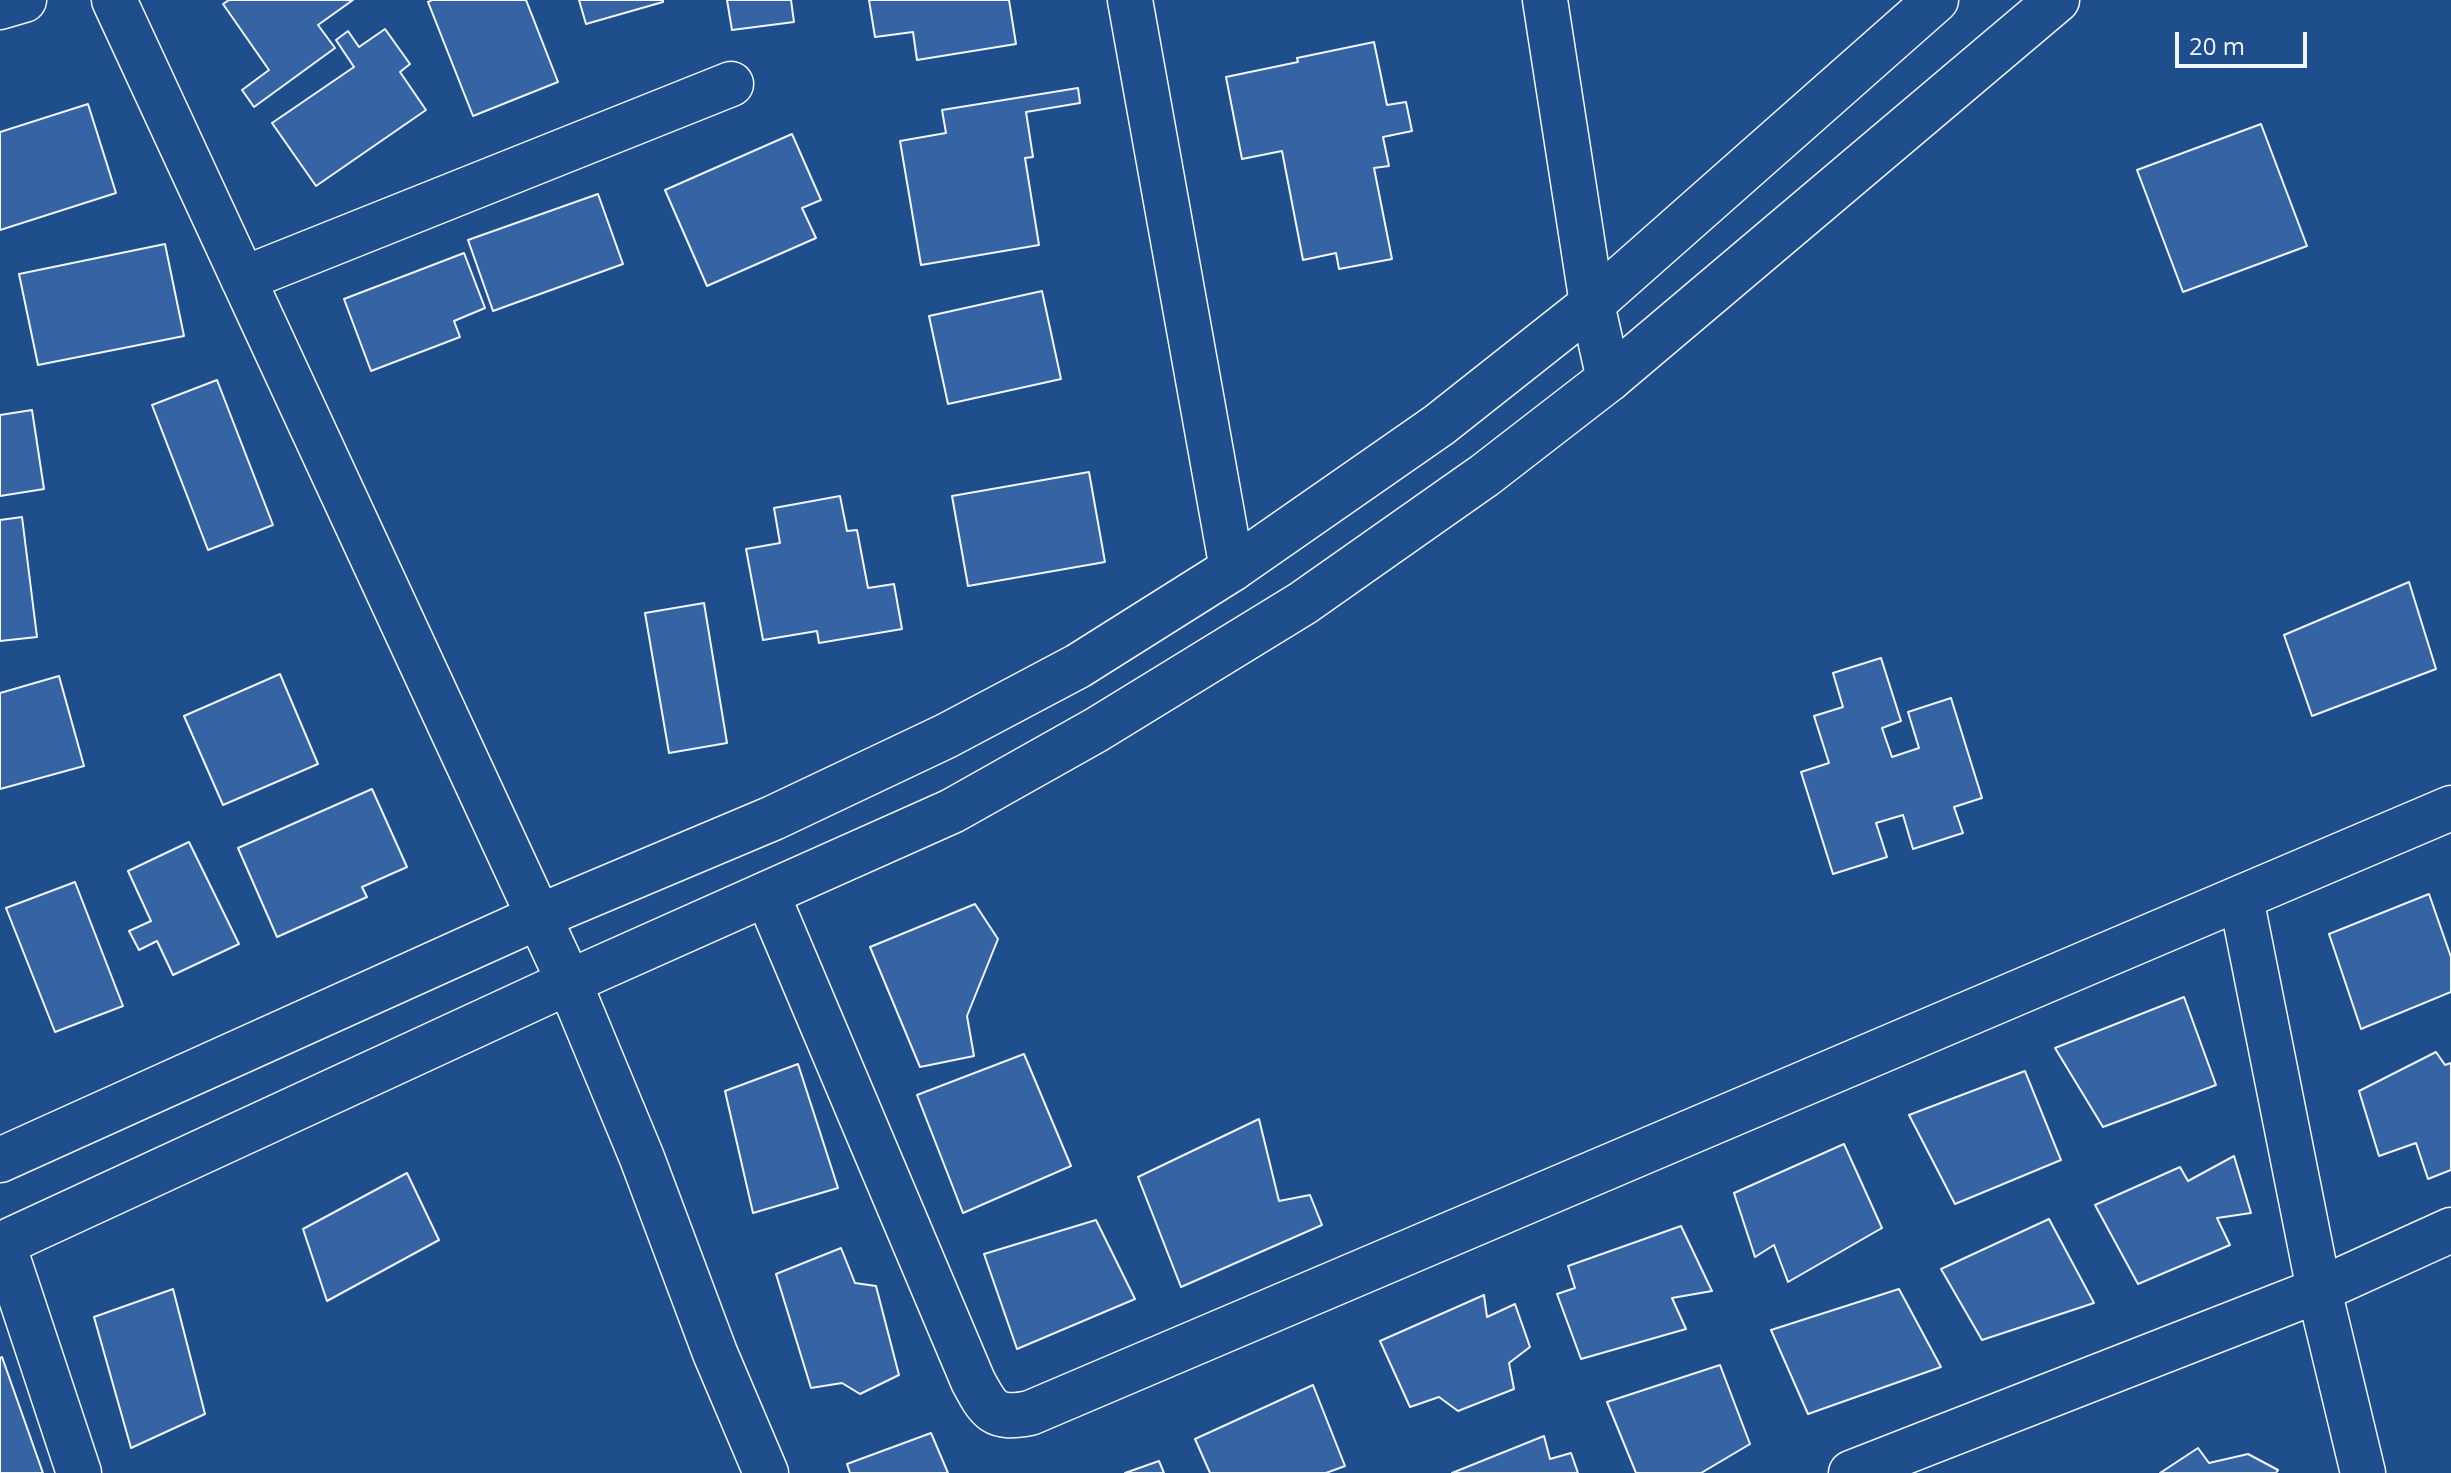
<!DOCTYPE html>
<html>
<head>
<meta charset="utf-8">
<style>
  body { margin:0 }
  #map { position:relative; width:2451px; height:1473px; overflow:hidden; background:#1f4e8c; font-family:"Open Sans",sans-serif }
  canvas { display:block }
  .scale { position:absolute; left:2175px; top:32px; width:132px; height:36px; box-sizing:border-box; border:4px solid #f2f6ff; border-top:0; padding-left:10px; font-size:24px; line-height:28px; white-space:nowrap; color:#f2f6ff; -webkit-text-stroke:6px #1f4e8c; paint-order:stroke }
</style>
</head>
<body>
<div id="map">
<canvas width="2451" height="1473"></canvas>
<div class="scale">20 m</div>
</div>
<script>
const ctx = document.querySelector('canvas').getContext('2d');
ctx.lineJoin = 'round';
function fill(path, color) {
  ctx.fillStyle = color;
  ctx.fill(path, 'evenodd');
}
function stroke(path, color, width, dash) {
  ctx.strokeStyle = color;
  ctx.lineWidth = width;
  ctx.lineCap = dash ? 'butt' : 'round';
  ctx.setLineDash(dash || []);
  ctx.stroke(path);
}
const building = new Path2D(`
  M229,0H353L318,25L335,48L254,107L242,90L269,70L223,4Z
  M432,0H526L558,82L473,116L428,2Z
  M579,0H663V2L586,24Z
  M727,0H791L794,22L732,30Z
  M869,0H1009L1016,44L917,60L913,32L875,37Z
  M385,29L410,64L400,72L426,110L316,186L272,123L354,67L336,40L348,31L359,47Z
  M1374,42L1387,105L1406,102L1412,131L1383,137L1389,166L1374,168L1392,259L1339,269L1336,253L1303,260L1282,151L1242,159L1226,77L1298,62L1297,58Z
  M1078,88L1080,103L1026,112L1033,157L1025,158L1039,245L921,265L900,141L946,133L942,110Z
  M88,104L116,193L0,230V132Z
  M2261,124L2307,246L2183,292L2137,170Z
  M792,134L821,200L802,208L816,238L707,286L665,190Z
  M598,194L623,264L493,311L468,240Z
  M165,244L184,336L38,365L19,274Z
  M464,253L485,308L454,321L460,337L371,371L344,299Z
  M1042,291L1061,379L948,404L929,316Z
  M217,380L273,525L208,550L152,405Z
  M32,410L44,489L0,496V415Z
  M1089,472L1105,562L968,586L952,496Z
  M840,496L847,531L857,530L868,588L894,584L902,629L819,643L817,631L763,640L746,549L780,543L774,508Z
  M22,517L37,637L0,641V520Z
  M2409,582L2436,669L2312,716L2284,635Z
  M704,603L727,743L669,753L645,613Z
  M1881,658L1901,721L1882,728L1892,757L1919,748L1908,712L1951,698L1982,798L1954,807L1963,833L1913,849L1903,815L1876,823L1887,857L1833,874L1801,772L1829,763L1814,716L1843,707L1833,673Z
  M280,674L318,764L223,805L184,716Z
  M59,676L84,766L0,789V693Z
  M372,789L407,867L362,887L367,897L277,937L238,848Z
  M189,842L239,944L173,975L157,941L139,950L129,931L151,921L128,871Z
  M75,882L123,1006L55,1032L6,908Z
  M2429,894L2451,957V992L2361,1029L2329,934Z
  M975,904L998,939L967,1016L974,1056L920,1067L870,947Z
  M2184,997L2216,1085L2103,1127L2055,1048Z
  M2436,1052L2445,1065L2451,1063V1170L2428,1179L2416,1143L2379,1156L2359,1091Z
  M1024,1054L1071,1166L963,1213L917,1095Z
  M798,1064L838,1188L753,1213L725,1091Z
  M2025,1071L2061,1160L1955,1204L1909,1115Z
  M1259,1119L1279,1201L1310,1195L1322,1225L1181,1287L1138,1177Z
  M1844,1144L1882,1228L1788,1282L1774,1245L1755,1257L1734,1193Z
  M2234,1156L2251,1213L2217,1218L2230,1245L2138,1284L2095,1205L2180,1167L2188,1181Z
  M407,1173L439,1240L327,1301L303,1229Z
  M2049,1219L2094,1303L1982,1340L1941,1269Z
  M1096,1220L1135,1299L1017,1349L984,1254Z
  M1681,1226L1712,1291L1672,1298L1686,1329L1581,1359L1557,1294L1575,1288L1568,1266Z
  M841,1248L855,1283L876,1286L899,1375L860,1394L842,1383L811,1388L776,1274Z
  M173,1289L205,1414L131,1448L94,1317Z
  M1899,1289L1941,1367L1808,1414L1771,1330Z
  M1484,1295L1487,1317L1515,1304L1530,1347L1509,1363L1514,1389L1458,1411L1439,1397L1410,1407L1380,1341Z
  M2,1357L43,1473H0V1358Z
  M1720,1365L1750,1444L1701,1473H1636L1607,1402Z
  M1313,1385L1345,1466L1326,1473H1210L1195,1439Z
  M931,1433L948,1473H850L847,1464Z
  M1544,1436L1550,1459L1571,1453L1578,1473H1452Z
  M2198,1448L2209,1463L2248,1454L2278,1470L2276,1473H2160Z
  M1159,1461L1164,1473H1125Z`);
fill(building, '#3563a3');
stroke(building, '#f2f6ff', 2);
const minor = new Path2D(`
  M114,0L569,982L642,1158L715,1353L766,1473
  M1130,0L1232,569
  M1545,0L1592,304L1609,379
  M0,7L24,0
  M243,279L731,84
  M767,894L973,1381C989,1411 994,1420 1030,1413L2451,808
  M2241,898L2319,1290L2363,1473
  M3,1244L79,1473
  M1851,1473L2319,1290L2451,1230`);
const major = new Path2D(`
  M0,1160L538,917L773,818L946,736L1078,666L1232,569L1439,425L1592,304L1936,0
  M0,1245L569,982L952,811L1096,730L1303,603L1485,475L1609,379L2057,0`);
stroke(minor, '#f2f6ff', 47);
stroke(major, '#f2f6ff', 47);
stroke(minor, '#1f4e8c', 44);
stroke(major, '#1f4e8c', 44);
</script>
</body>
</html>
